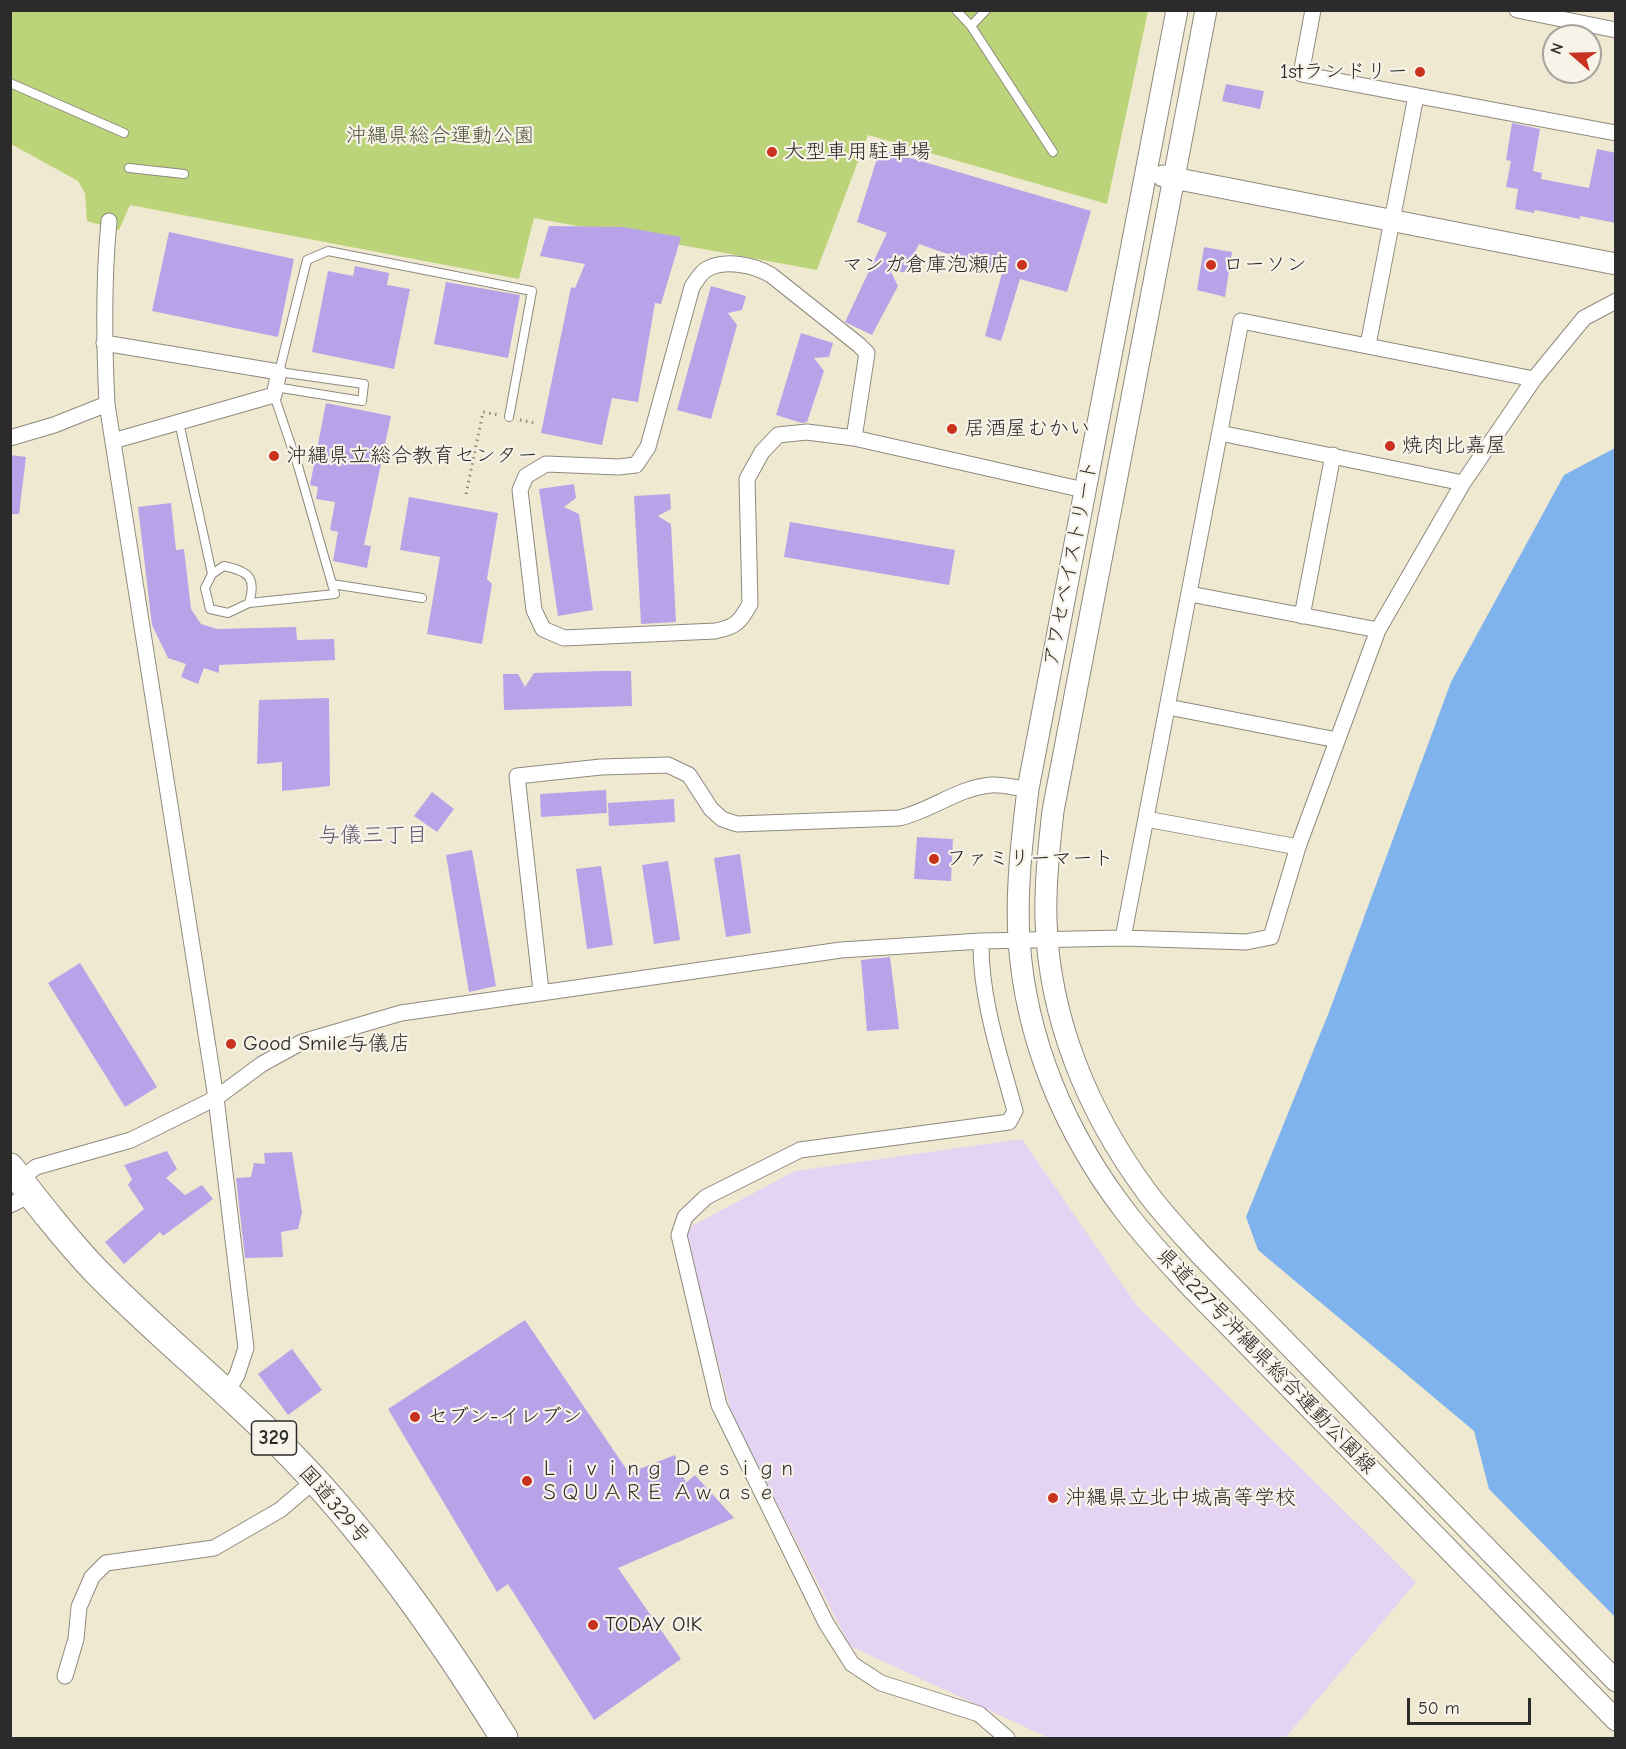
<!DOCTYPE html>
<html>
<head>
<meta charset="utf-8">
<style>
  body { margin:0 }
  #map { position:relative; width:1626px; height:1749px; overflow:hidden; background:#f0e9d1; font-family:"Comic Neue",sans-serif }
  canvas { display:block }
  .frame { position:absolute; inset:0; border:12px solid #2b2b2b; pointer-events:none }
  .north { position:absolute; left:1542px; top:24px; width:60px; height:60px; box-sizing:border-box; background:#f7f3e8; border:2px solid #a5a39c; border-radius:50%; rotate:290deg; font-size:16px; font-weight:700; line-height:24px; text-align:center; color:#2b2b2b }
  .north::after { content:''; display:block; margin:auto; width:21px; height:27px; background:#c8321e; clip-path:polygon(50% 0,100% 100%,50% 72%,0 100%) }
  .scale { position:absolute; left:1407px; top:1698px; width:124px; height:27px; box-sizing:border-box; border:3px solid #2b2b2b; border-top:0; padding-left:8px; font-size:18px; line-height:21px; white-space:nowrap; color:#2b2b2b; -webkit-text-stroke:4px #f7f3e8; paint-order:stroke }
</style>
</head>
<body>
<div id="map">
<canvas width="1626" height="1749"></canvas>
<div class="frame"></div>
<div class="north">N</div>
<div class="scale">50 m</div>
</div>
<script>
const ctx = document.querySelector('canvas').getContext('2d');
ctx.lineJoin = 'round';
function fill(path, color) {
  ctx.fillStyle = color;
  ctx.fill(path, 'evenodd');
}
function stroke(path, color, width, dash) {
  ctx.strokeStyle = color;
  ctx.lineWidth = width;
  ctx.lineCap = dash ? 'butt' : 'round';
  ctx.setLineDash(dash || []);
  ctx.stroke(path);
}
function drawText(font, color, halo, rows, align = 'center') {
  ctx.font = font + ' "Comic Neue","Klee One",sans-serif';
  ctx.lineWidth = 4.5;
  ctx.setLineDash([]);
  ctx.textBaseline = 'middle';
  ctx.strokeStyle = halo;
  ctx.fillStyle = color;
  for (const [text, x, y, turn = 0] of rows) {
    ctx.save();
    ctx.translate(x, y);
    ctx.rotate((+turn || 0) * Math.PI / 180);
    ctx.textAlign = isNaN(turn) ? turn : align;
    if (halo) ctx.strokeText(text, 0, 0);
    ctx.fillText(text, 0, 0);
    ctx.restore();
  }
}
fill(new Path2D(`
  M1022,1139L1137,1306L1416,1582L1285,1738H1049L850,1646L732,1415L684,1230L795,1171Z`), '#e4d3f2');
fill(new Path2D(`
  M10,11H1148L1107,204L868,135L817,270L534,218L519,279L130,205L119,230L87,221L85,193L78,181L11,144Z`), '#bcd479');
fill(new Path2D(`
  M1615,448V1617L1489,1489L1474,1431L1258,1250L1246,1217L1329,1012L1451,682L1564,475Z`), '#7fb3ed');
fill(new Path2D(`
  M1226,84L1264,91L1260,109L1222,101Z
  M1512,123L1540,129L1533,171L1542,173L1541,179L1589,188L1597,149L1616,153V223L1580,216V219L1535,210L1534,213L1515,209L1518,189L1506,187L1511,161L1506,160Z
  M880,149L1091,211L1067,292L1020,279L1001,341L985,336L1002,273L919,244L905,272H891L898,286L872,335L845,322L887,233L857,222Z
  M549,226L623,227L681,237L661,304L655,303L638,402L612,398L602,445L541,433L571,287L575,288L585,264L540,256Z
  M169,232L294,259L278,337L152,311Z
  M1204,247L1232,252L1225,297L1197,290Z
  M355,266L389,273L387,285L410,289L394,369L312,352L328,271L353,276Z
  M446,282L520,295L508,358L434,344Z
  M711,286L746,296L742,310L728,313L737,325L711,419L677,410Z
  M801,333L833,343L829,357L814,358L824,371L807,422L802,423L776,415Z
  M326,403L391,416L364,545L371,546L367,568L333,561L338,532L330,530L335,502L316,499L318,487L310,485Z
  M10,455L26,457L19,514H10Z
  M574,484L576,498L564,507L579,514L593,610L558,616L539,489Z
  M670,494L671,509L658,516L671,524L676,622L641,624L634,496Z
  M409,497L498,513L487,579L492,584L482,644L427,634L440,557L400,550Z
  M171,503L176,550L184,549L191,609L201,624L217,629L296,627L297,640L334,639L335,660L219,665V673L204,668L198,684L181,677L186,664L168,658L152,625L138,507Z
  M790,522L955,550L949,585L784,557Z
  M603,671H631L632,706L504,710L503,674H518L525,687L534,673Z
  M329,698L330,786L282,791V762L257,764L259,700Z
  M606,790L607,813L541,817L540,794Z
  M432,792L454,809L437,832L414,816Z
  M674,799L675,822L609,826L608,803Z
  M917,837L953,839L951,881L914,879Z
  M472,850L496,986L469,992L446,855Z
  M740,854L751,933L726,937L714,858Z
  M668,861L680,940L654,944L642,865Z
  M601,866L613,945L587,949L576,869Z
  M890,957L899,1029L867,1031L861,960Z
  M80,963L157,1087L125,1107L48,983Z
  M167,1151L177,1169L166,1178L185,1195L202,1185L213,1199L163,1236L160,1232L124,1264L105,1242L144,1209L128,1185L132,1179L124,1165Z
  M292,1152L302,1212L298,1229L281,1232L283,1257L245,1258L236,1178L251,1177L254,1163L265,1164L264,1153Z
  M525,1320L629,1473L675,1455L686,1483L695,1475L734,1518L618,1568L681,1659L594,1720L508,1584L497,1592L388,1409Z
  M292,1349L322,1390L288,1415L258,1374Z`), '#b8a3e9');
const lane = new Path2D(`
  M956,10L971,26L1053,152
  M971,26L986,10
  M10,83L124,133
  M129,168L184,174
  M275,387L362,401L364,384L279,372L307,260L328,251L532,291L509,417
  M274,395L298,466L332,584L422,598
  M179,422L212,574
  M249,603C257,577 248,571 224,566L212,574L205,588L210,609L228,613L249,603L335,594L332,584`);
const street = new Path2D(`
  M1313,10L1301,74L1616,133
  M1517,10L1616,30
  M109,221C103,282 104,343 107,404L216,1098L246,1348L237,1375L226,1393
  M104,343L279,372L274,395L113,441
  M1368,345L1416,96
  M1220,433L1463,483
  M10,438L54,425L107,404
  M854,438L867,353L859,345L771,275C754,265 726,259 707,269C701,272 696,281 692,287L648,447L636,465L619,467L546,464L526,476L520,490L534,610L543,629L564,638L715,631C736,627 740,622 750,604L747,479L762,452L778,435L807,432L854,438L1084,490
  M1190,594L1378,630
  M1302,616L1333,455
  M1168,707L1337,740
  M1146,819L1298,847
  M1123,938L1241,321L1534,379
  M981,941C980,998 1000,1056 1015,1111L1009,1122L800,1150L706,1197L685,1217L679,1235L719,1405L826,1623L852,1664L881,1683L979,1714L1007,1738
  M541,991L517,776L601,767L668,765L689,775L711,809L722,819L737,824L899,818C931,811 957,788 991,785C1002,784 1016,788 1028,789
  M20,1179L36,1167L131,1140L216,1098L262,1064L302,1042L401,1013L841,950L981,941L1123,938L1246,942L1271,937L1298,847L1378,630L1463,483L1534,379L1584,318L1616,301
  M10,1205L31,1195
  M65,1676L76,1639L79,1607L92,1577L106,1563L214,1548L280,1510L314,1481`);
const secondary = new Path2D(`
  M1177,10L1028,789C1022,839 1016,889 1019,939C1025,1038 1065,1133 1125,1211C1145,1238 1168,1262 1191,1287L1616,1720
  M1206,10L1053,811C1049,847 1045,884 1046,920C1049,1019 1088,1112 1146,1191C1162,1213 1181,1233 1200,1254L1616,1681
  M1163,176L1616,264`);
const highway = new Path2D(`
  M10,1167C37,1202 64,1237 94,1269C152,1329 217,1381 276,1440C365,1528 438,1632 504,1738`);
stroke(lane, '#8e8a7e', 10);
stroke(street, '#8e8a7e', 17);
stroke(secondary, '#8e8a7e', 23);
stroke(highway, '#8e8a7e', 29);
stroke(new Path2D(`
  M520,420L535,423
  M466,494L483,412L499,415`), '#8e8a7e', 3, [1.5, 4.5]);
stroke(lane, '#fff', 8);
stroke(street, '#fff', 15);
stroke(secondary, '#fff', 21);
stroke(highway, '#fff', 27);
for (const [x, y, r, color] of [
  [1420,72,6,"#c8321e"],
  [772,152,6,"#c8321e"],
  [1022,265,6,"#c8321e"],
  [1211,265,6,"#c8321e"],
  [952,429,6,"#c8321e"],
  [1390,446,6,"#c8321e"],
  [274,456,6,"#c8321e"],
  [934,859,6,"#c8321e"],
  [231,1044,6,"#c8321e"],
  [415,1417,6,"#c8321e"],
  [527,1481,6,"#c8321e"],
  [1053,1498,6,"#c8321e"],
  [593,1625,6,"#c8321e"]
]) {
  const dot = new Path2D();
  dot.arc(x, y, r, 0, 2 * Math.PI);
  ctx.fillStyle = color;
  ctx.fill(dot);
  stroke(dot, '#f7f3e8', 2);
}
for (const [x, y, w] of [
  [274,1438,45]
]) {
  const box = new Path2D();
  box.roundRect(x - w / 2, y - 17, w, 34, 4.5);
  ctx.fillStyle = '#f7f3e8';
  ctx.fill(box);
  stroke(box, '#2b2b2b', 1.5);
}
drawText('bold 20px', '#2b2b2b', null, [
  ["329",274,1438]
]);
drawText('21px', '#2b2b2b', '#f7f3e8', [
  ["1stランドリー",1408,72,"right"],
  ["大型車用駐車場",784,152],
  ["マンガ倉庫泡瀬店",1010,265,"right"],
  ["ローソン",1223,265],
  ["居酒屋むかい",964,429],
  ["焼肉比嘉屋",1402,446],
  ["沖縄県立総合教育センター",286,456],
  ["ファミリーマート",946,859],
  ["Good Smile与儀店",243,1044],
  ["セブン-イレブン",427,1417],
  ["Ｌｉｖｉｎｇ Ｄｅｓｉｇｎ",539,1469],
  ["ＳＱＵＡＲＥ Ａｗａｓｅ",539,1493],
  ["沖縄県立北中城高等学校",1065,1498],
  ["TODAY O!K",605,1625]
], 'left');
drawText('21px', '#4f553e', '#f7f3e8', [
  ["沖縄県総合運動公園",440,136]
]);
drawText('21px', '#2b2b2b', '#f7f3e8', [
  ["アワセベイストリート",1071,563,-79],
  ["県道227号沖縄県総合運動公園線",1266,1361,46],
  ["国道329号",334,1505,49]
]);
drawText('22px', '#5c556e', '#f7f3e8', [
  ["与儀三丁目",373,836]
]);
</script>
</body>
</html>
